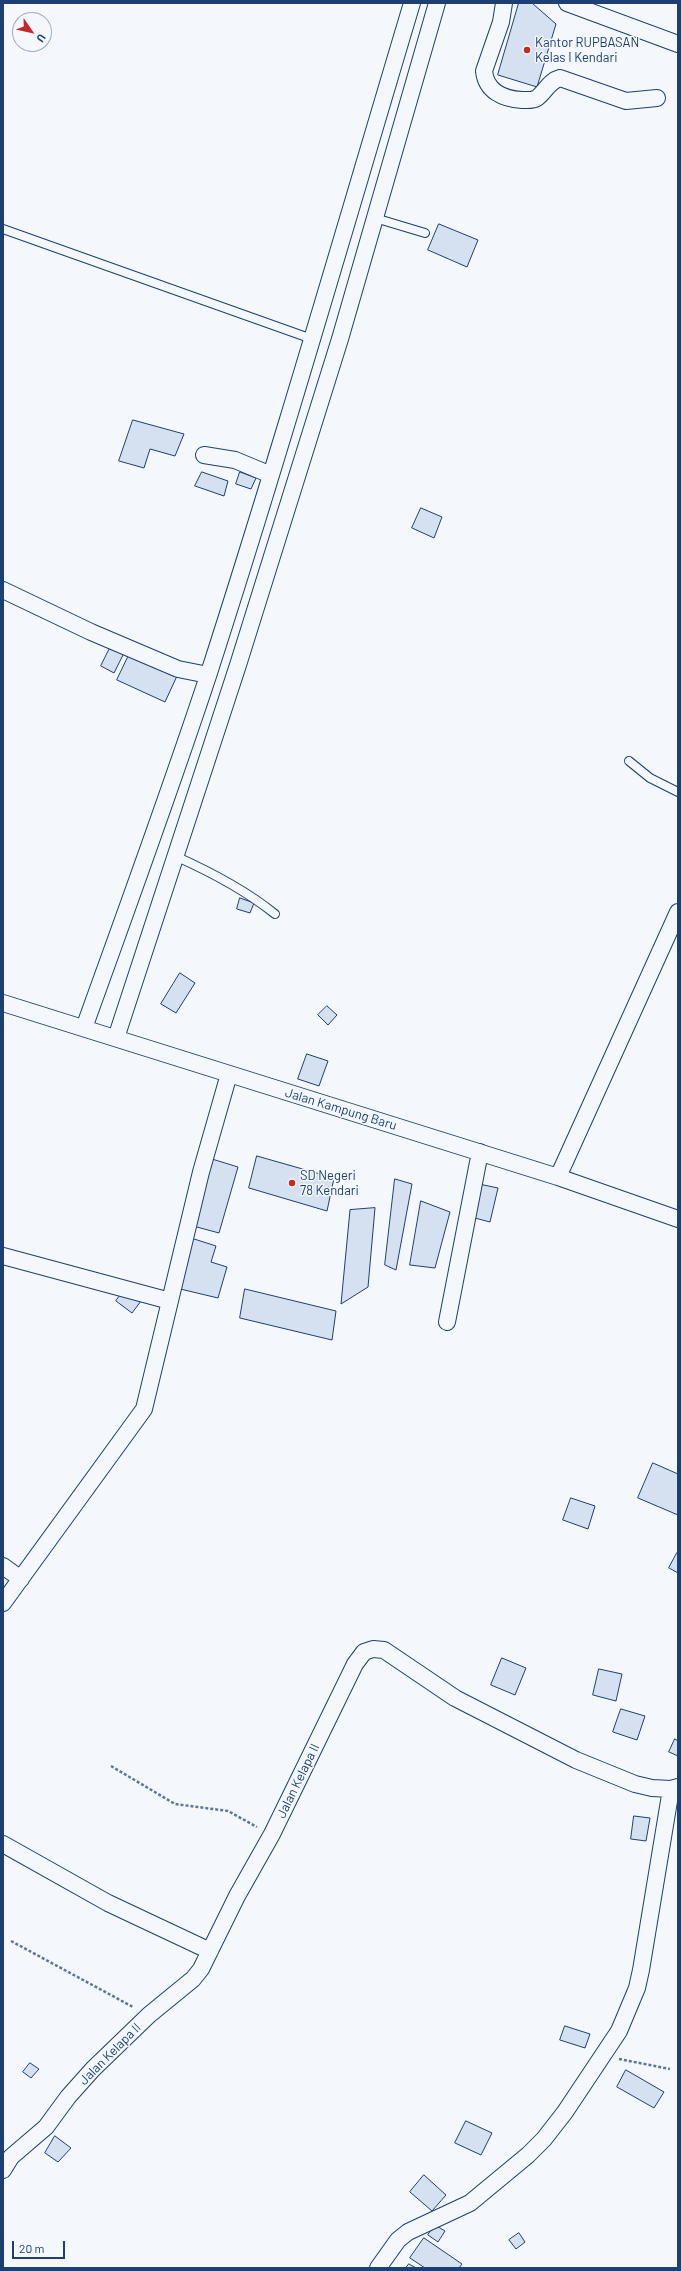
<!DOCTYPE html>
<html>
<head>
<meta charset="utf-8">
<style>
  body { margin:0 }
  #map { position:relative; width:681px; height:2271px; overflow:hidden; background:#f4f7fb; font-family:Barlow,sans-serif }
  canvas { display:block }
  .frame { position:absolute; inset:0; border:4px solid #1d3f73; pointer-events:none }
  .north { position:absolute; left:12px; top:12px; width:40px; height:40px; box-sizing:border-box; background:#f4f7fb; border:1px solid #9eadc5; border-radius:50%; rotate:124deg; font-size:11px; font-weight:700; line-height:16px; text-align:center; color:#1d3f73 }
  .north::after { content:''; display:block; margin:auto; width:14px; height:18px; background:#c62828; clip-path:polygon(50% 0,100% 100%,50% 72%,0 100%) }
  .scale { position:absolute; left:12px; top:2241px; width:53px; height:18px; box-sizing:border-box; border:2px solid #1d3f73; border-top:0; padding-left:5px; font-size:12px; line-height:14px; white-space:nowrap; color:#1d3f73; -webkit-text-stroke:3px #f4f7fb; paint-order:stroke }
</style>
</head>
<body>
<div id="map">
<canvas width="681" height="2271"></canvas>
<div class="frame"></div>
<div class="north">U</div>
<div class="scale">20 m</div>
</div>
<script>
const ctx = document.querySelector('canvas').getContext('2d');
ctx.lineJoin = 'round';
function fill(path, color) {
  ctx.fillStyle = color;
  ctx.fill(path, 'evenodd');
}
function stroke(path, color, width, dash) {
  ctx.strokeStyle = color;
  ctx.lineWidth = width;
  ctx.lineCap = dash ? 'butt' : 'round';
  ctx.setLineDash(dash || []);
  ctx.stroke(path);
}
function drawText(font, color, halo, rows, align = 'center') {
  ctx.font = font + ' Barlow,sans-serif';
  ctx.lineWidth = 3;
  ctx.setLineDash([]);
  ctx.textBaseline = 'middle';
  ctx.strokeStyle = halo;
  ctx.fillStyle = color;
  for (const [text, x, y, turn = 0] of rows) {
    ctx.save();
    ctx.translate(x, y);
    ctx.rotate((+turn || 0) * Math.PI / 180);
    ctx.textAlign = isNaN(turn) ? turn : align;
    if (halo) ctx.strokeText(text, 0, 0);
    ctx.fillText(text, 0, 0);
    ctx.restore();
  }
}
const building = new Path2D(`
  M519,3H532L556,24L537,87L498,75Z
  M439,224L478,240L467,267L428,250Z
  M133,420L184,434L175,456L150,449L144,468L119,461Z
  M202,472L228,481L224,496L195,486Z
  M240,472L256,478L251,489L236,484Z
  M421,508L442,517L434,538L412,528Z
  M112,644L125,651L114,673L101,666Z
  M130,653L177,676L165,702L117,680Z
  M240,898L254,903L250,913L237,909Z
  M180,973L195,983L176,1013L161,1004Z
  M327,1006L337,1015L328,1025L318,1015Z
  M307,1054L328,1061L319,1086L298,1079Z
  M257,1156L334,1178L327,1211L249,1188Z
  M212,1159L238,1167L219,1233L193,1226Z
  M395,1179L412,1184L396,1270L385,1265Z
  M479,1184L498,1188L490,1222L471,1217Z
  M421,1201L450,1212L435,1268L410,1265Z
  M375,1208L368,1287L341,1304L350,1210Z
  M191,1238L216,1246L211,1262L227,1267L218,1298L176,1288Z
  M125,1289L141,1301L132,1313L116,1301Z
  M245,1289L336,1311L332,1340L240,1318Z
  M653,1463L678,1474V1515L638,1498Z
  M571,1498L595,1506L588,1529L563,1520Z
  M677,1553L678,1554V1573L669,1568Z
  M502,1658L526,1668L515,1695L491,1685Z
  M599,1669L622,1674L616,1701L593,1695Z
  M621,1709L645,1716L637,1740L613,1732Z
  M675,1739L678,1741V1756L669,1752Z
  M634,1816L650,1818L646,1841L631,1839Z
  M565,2026L590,2034L585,2048L560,2040Z
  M30,2063L39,2069L31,2078L23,2072Z
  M626,2070L664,2092L654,2108L617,2087Z
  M466,2121L492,2133L481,2155L455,2143Z
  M55,2136L71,2148L58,2162L45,2153Z
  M424,2175L446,2195L432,2211L410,2192Z
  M435,2225L445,2231L438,2242L428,2235Z
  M519,2233L525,2242L516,2249L509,2240Z
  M424,2238L462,2264L459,2268H425L410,2258Z
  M409,2264L416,2268H406Z`);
fill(building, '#d5e0f0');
stroke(building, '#1d3f73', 1);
const lane = new Path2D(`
  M375,218L425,233
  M3,229L312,339
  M629,761L650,778L678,792
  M175,856C211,872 244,889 275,914`);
const street = new Path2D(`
  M504,3L501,22L484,71C486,91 503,99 522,100C527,100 532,101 537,98C546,91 549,81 560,78L626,101L657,98
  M567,3L678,44
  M204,455L235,460L271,475
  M3,590L91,632L178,669L208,675
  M3,1003L558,1177L678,1219
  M84,1028C126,911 169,794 208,676C280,453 345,227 412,3
  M116,1038L238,665L340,339L437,3
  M558,1177L678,912
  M3,1256L170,1301
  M447,1322L480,1152
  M3,1566L21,1579
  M3,1603L144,1409L201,1172L229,1074
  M3,1844L108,1903L210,1951
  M3,2170L11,2157L46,2127L68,2097L93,2069L149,2015L193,1979L201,1969L237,1896L272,1834L355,1664L364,1652L373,1649L384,1650L455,1698L576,1760L635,1784L652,1788L671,1789L678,1787
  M378,2268L398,2240L408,2232L470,2203L528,2155L544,2139L565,2112L619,2031L637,1988L641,1970L671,1789`);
stroke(lane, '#1d3f73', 10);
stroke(street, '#1d3f73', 18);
stroke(new Path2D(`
  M111,1766L175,1804L228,1811L257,1827
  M11,1941L133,2007
  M619,2059L670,2069`), '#5e769c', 2.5, [3, 2]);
stroke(lane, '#f4f7fb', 8);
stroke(street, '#f4f7fb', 16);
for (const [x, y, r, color] of [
  [527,50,4,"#c62828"],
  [292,1183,4,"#c62828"]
]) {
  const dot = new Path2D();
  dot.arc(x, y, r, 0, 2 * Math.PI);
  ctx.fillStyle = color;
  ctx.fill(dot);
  stroke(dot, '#f4f7fb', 1.5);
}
drawText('13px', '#1d3f73', '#f4f7fb', [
  ["Kantor RUPBASAN",535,43],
  ["Kelas I Kendari",535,58],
  ["SD Negeri",300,1176],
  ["78 Kendari",300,1191]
], 'left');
drawText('13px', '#1d3f73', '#f4f7fb', [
  ["Jalan Kampung Baru",341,1109,17],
  ["Jalan Kelapa II",298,1781,-64],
  ["Jalan Kelapa II",110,2054,-45]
]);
</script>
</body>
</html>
